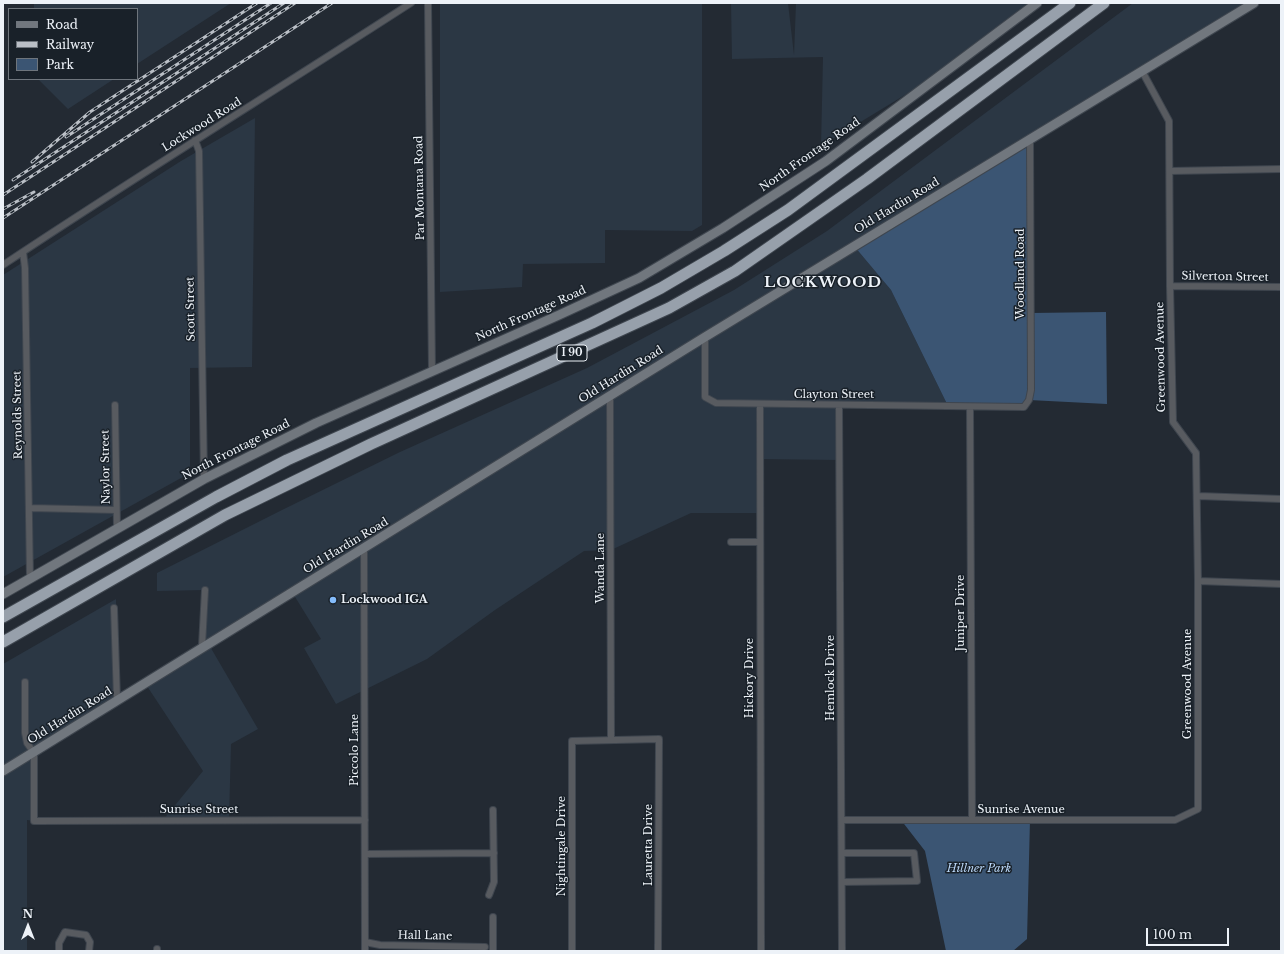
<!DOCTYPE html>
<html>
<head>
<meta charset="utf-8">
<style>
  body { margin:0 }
  #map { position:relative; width:1284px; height:954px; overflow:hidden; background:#232a33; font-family:"Libre Baskerville",serif }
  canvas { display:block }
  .frame { position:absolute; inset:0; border:4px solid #edf2f8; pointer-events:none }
  .legend { position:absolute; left:8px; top:8px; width:130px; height:72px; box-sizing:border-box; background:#192129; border:1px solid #6e757c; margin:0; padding:5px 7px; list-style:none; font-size:12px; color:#edf2f8 }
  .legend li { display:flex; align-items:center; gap:8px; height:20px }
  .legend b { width:20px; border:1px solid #6e757c }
  .north { position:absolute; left:8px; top:906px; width:40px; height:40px; -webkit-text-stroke:3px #192129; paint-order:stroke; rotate:0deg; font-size:11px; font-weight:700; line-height:16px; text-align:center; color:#edf2f8 }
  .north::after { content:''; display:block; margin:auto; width:14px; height:18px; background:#edf2f8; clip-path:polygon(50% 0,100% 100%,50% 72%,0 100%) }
  .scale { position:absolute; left:1146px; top:928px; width:83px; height:18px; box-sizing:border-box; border:2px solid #edf2f8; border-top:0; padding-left:5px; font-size:12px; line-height:14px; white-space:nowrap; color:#edf2f8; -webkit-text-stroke:3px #192129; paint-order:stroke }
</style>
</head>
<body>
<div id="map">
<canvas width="1284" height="954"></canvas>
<div class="frame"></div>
<ul class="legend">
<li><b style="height:5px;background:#71777e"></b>Road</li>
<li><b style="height:5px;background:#babfc6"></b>Railway</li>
<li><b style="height:11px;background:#3b5573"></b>Park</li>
</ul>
<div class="north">N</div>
<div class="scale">100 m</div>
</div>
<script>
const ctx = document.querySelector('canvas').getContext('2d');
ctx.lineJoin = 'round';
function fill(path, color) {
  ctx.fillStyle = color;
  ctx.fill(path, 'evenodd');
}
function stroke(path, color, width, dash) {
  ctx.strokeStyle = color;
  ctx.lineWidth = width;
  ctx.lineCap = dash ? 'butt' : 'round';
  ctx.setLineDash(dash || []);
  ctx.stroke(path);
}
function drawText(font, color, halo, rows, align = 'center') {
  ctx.font = font + ' "Libre Baskerville",serif';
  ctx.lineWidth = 3;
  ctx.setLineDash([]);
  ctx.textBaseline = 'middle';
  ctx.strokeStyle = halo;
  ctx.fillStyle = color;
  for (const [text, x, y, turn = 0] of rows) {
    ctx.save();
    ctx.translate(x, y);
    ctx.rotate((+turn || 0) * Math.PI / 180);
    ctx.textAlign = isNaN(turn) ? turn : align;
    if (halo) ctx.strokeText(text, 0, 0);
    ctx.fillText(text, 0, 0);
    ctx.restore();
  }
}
fill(new Path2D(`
  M34,3H231L137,64V9H34Z
  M440,3H702V225L692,231L605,230V263L523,264L522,287L440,292Z
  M731,3H788L794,55L796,3H1037L946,70L821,146L823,57L732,59Z
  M1133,3H1254L854,246L891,290L948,406L839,405V460L760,459V513H691L611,550L584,551L495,610L427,659L336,704L304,648L321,639L292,592L208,643L258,729L231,744L229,820H163L203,771L145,683L202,646L205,590L157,591V573L282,510L400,452L587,368L734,290L827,231Z
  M38,79H114L68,109Z
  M255,118L252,367L190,368V473L3,577V275L181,161Z
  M116,599L117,700L34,753V821L27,820V951H3V664Z`), '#2b3744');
fill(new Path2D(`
  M1030,138L1031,313L1106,312L1107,404L1029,400L1024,407L948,406L891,290L854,246Z
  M901,820H1030L1027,939L1013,951H946L925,851Z`), '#3b5573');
const street = new Path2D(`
  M428,3L432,372
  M195,140L199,151L204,479
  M1170,171L1281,169
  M23,252L25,268L30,579
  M3,265C138,175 275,91 411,3
  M1170,286L1281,287
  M705,337V397L716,403L1024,407L1029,400L1031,390L1030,138
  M610,396L611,740
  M115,405L117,529
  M760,405L761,951
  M839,405L842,951
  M970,407L972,819
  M1198,496L1281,499
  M30,508L116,510
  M731,542H760
  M364,549L365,951
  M1198,581L1281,584
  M114,608L117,700
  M202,646L205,590
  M25,682V733L27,743L34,753V821L365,820
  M842,820H1175L1198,809V581L1196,453L1173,422L1170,286L1169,121L1142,71
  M842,853H914L917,881L842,882
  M365,854L494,853
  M489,895L494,882L493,810
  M365,942L380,945L485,947
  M157,949V951
  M59,951V943L65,932L86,935L90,942L89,951
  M493,951V917
  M572,951V741L659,739L658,951`);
const secondary = new Path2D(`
  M3,594L204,479L316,423L559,315L639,278L723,228L826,161L1037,3
  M3,771L705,337L1254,3`);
const highway = new Path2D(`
  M3,617L216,497L287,460L592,323L661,288L724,251L788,210L1070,3
  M3,642L225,515L371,444L669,308L735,271L867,179L1104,3`);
stroke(street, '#3f464f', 8);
stroke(secondary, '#3f464f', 11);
stroke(highway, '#3f464f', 13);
stroke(street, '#585b60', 6);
stroke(secondary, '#71777e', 9);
stroke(highway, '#97a0ab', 11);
const rail = new Path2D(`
  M66,137L271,3
  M32,162L90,112L257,3
  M13,180L284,3
  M3,195L295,3
  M3,209L34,192
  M3,218L332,3`);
stroke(rail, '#babfc6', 3);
stroke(rail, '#192129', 1.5, [4.5]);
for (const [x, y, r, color] of [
  [333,600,4,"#84bcfb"]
]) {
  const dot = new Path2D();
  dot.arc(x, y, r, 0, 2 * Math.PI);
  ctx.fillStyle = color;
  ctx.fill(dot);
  stroke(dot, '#192129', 1.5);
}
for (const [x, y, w] of [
  [572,353,30]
]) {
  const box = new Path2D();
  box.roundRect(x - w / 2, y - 8, w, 16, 3);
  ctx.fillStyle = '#192129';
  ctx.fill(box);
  stroke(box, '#edf2f8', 1);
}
drawText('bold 10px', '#edf2f8', null, [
  ["I 90",572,353]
]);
drawText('11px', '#edf2f8', '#192129', [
  ["Lockwood Road",202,125,-32],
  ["North Frontage Road",810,155,-35],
  ["Par Montana Road",420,188,-91],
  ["Old Hardin Road",897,206,-31],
  ["Woodland Road",1021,274,-90],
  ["Silverton Street",1225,277,1],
  ["Scott Street",191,309,-91],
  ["North Frontage Road",531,314,-24],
  ["Greenwood Avenue",1161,357,-91],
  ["Old Hardin Road",621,375,-32],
  ["Clayton Street",834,395],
  ["Reynolds Street",18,415,-91],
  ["North Frontage Road",236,450,-27],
  ["Naylor Street",106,467,-91],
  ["Old Hardin Road",346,546,-31],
  ["Wanda Lane",601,568,-90],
  ["Juniper Drive",961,613,-90],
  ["Hickory Drive",750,678,-90],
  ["Hemlock Drive",831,678,-90],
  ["Greenwood Avenue",1188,684,-90],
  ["Old Hardin Road",70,716,-32],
  ["Piccolo Lane",355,750,-90],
  ["Sunrise Street",199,810],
  ["Sunrise Avenue",1021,810],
  ["Lauretta Drive",649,845,-90],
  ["Nightingale Drive",562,846,-90],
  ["Hall Lane",425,936,1]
]);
drawText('bold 11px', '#edf2f8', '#192129', [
  ["Lockwood IGA",341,600]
], 'left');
drawText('italic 11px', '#bbd8f9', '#192129', [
  ["Hillner Park",979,869]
]);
ctx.letterSpacing = '1px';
drawText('bold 15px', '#edf2f8', '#192129', [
  ["LOCKWOOD",823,283]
]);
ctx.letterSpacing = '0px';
</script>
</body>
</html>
